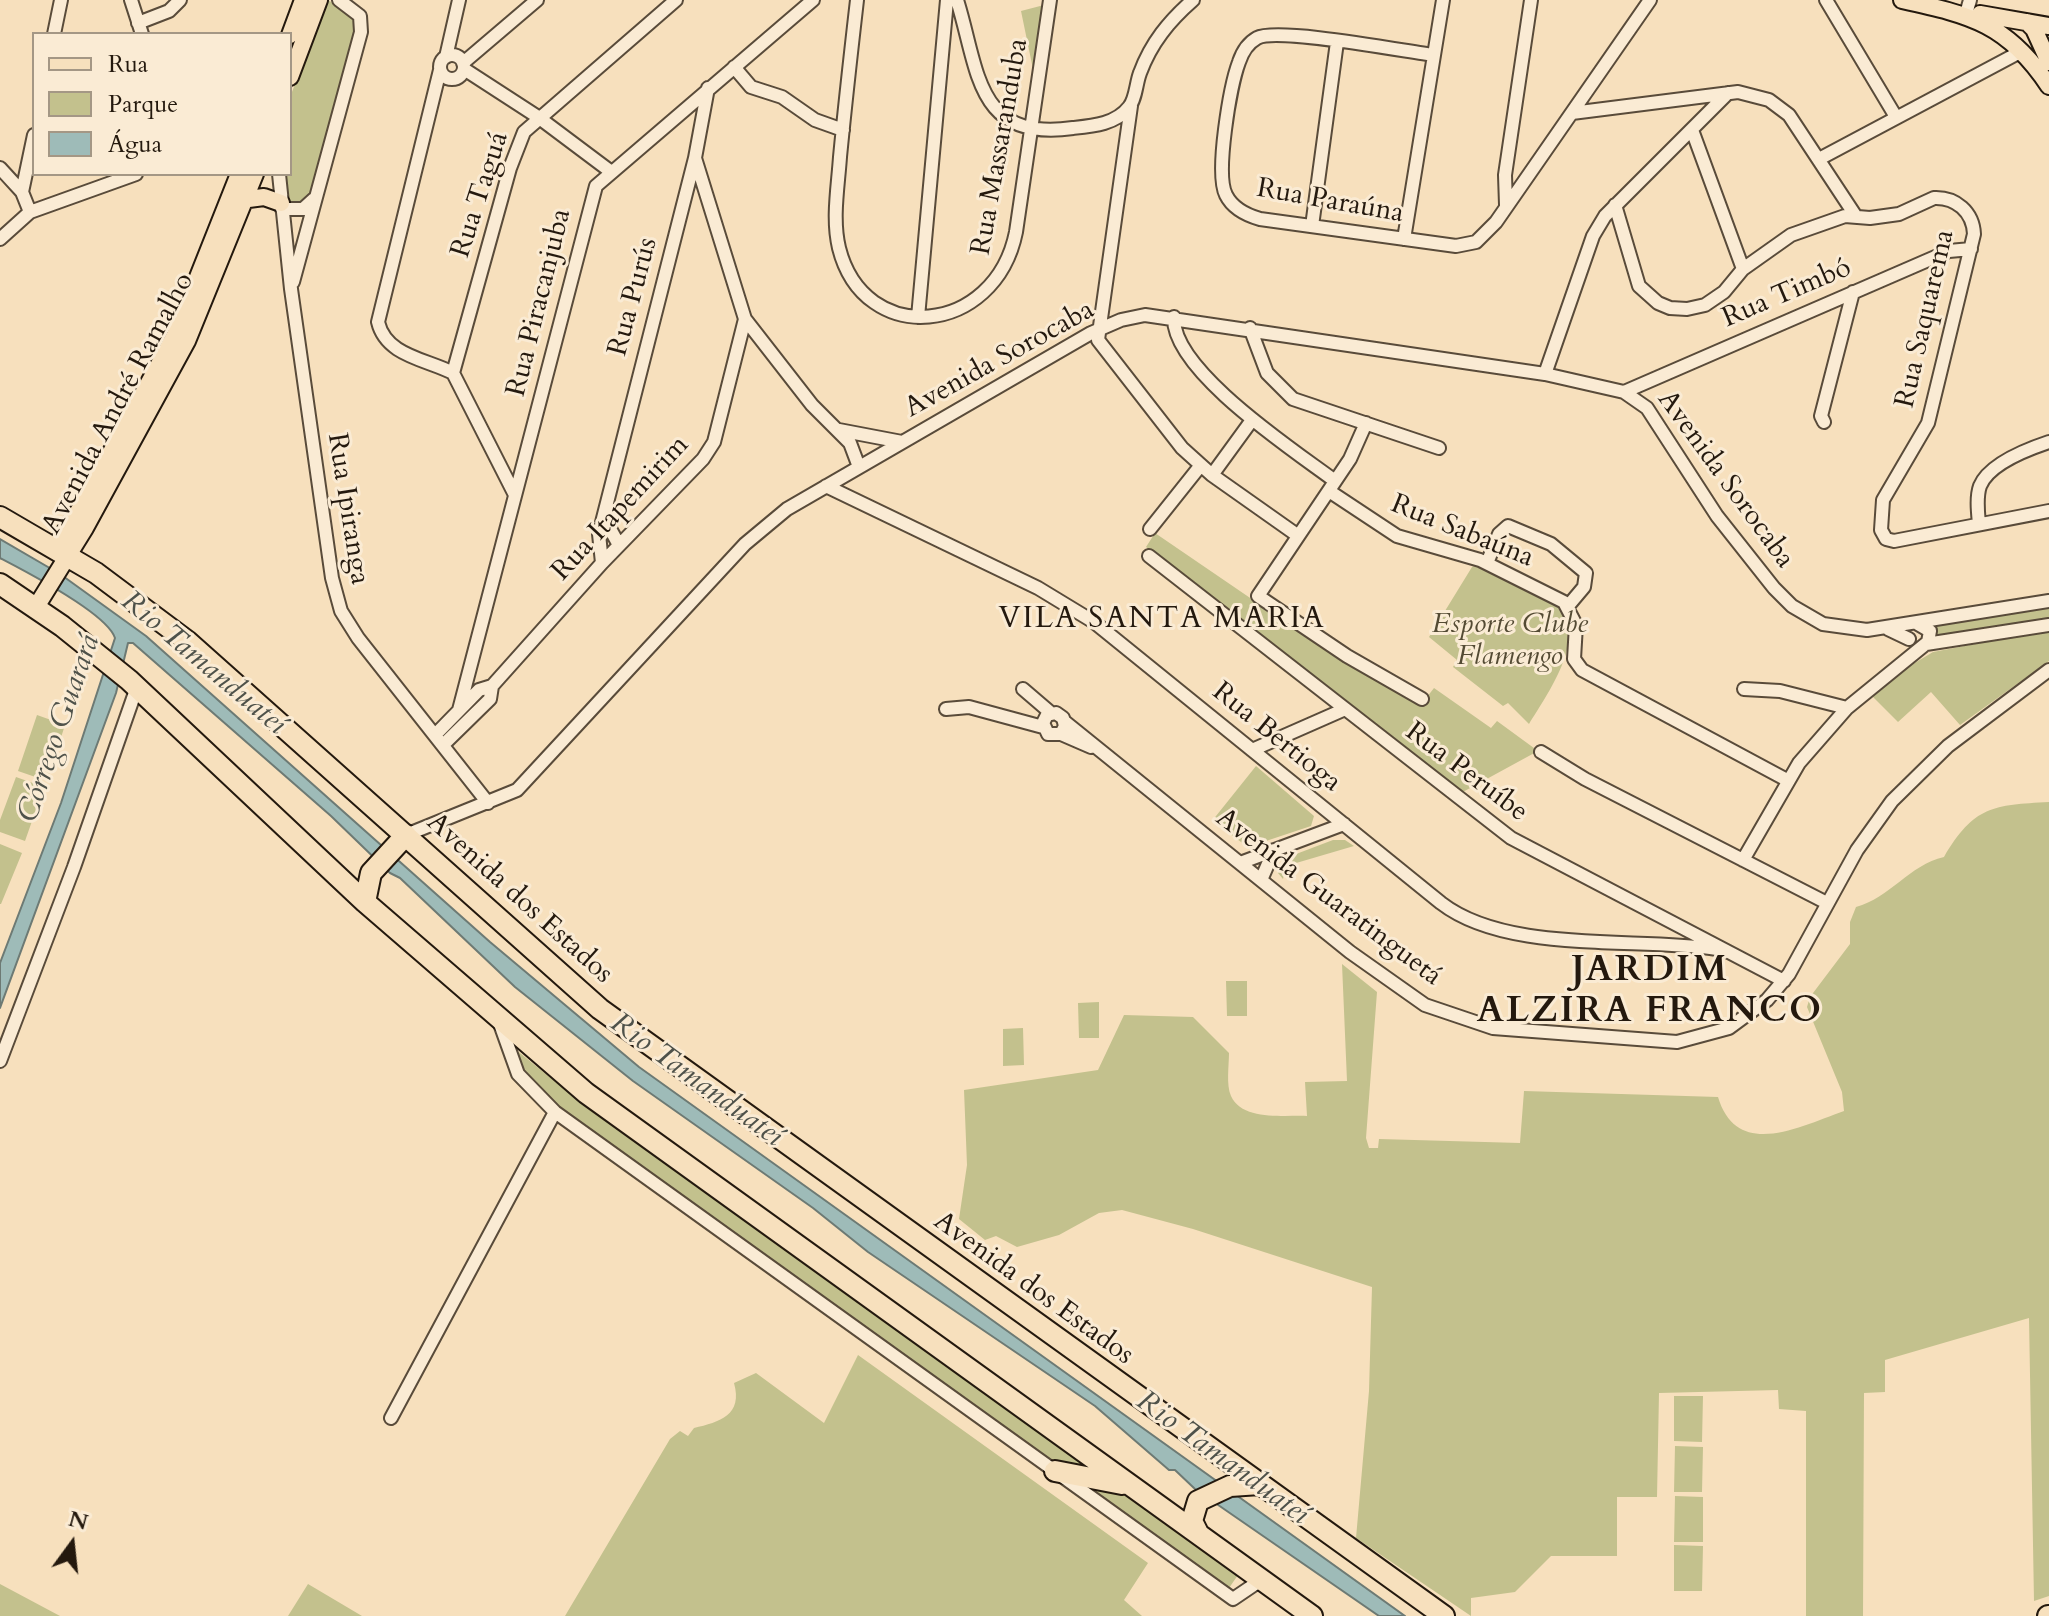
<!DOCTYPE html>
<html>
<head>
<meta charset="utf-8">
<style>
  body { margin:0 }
  #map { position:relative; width:2049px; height:1616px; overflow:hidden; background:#f7e0bd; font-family:Cardo,serif }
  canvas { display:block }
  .legend { position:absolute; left:32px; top:32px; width:260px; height:144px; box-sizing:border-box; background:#faebd4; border:2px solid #a49785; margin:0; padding:10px 14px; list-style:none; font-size:24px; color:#24190e }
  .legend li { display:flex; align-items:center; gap:16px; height:40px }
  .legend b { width:40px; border:2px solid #a49785 }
  .north { position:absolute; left:32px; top:1504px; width:80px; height:80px; -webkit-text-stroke:6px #faebd4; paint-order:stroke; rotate:15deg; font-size:22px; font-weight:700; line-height:32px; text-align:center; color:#24190e }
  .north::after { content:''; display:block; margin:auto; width:28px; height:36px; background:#24190e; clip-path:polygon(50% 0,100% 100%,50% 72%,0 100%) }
</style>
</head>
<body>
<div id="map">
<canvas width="2049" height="1616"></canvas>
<ul class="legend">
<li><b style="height:10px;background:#f7e0bd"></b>Rua</li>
<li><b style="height:22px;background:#c3c18d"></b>Parque</li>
<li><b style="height:22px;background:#9ebbb8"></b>Água</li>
</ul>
<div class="north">N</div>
</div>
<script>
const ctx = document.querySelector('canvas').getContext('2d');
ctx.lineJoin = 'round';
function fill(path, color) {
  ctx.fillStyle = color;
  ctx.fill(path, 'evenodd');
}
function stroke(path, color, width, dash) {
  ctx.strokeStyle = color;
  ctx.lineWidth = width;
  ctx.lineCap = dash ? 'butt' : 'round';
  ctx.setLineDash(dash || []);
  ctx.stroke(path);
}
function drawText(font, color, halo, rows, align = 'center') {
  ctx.font = font + ' Cardo,serif';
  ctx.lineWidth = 6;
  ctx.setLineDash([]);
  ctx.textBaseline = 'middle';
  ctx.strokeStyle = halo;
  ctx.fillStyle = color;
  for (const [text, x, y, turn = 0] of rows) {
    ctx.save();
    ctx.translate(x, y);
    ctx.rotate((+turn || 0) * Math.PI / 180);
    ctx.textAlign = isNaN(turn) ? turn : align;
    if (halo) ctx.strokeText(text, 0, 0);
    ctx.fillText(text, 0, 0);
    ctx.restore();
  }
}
fill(new Path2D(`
  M328,0L352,15L356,25L309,198L296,205L285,198L284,174H290V97Z
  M1044,5L1034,74L1021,11Z
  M1155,533L1341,660L1420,706L1434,688L1491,728L1497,721L1538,751L1461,793L1146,547Z
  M1477,565L1559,606C1588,638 1547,695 1529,724L1508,703L1503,706L1453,667L1457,660L1429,637L1472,567Z
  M2049,606V619L1934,639L1932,627Z
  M2049,630V661L1960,725L1931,692L1898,722L1872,696L1903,670L1933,652Z
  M37,715L65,725L47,781L18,771Z
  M1256,766L1314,816L1311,826L1248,847L1212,821Z
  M16,777L44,787L25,841L0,832V820Z
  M2049,802V1596L2034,1601L2029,1318L1885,1360V1392L1864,1393L1863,1616H1806V1411L1779,1409L1778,1390L1659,1393L1657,1497H1617V1556H1551L1515,1592L1471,1598V1616L1356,1538L1369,1391L1372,1287L1193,1229L1122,1210L1099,1213L1059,1235L1017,1247L996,1236L985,1240L959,1219L967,1165L964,1090L1098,1070L1124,1015L1193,1017L1229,1053C1229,1065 1226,1085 1231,1096C1242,1121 1284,1115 1307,1116L1305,1082L1347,1081L1342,964L1377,992L1366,1138L1369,1148H1378L1379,1139L1520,1143L1524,1091L1718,1097C1737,1160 1799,1127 1844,1111L1842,1092L1807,1007L1810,997L1850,944V922L1856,907C1890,898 1909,865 1944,857C1974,806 1993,805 2049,802Z
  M1333,840H1345L1354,846L1286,866L1283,879L1278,873L1283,859Z
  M0,844L22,853L1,904H0Z
  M1226,981H1247V1016H1227Z
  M1099,1002V1038H1079L1078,1003Z
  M1023,1028L1024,1065L1003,1066V1029Z
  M515,1049L590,1110L1095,1472L1051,1461L563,1111L525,1073Z
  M858,1355L1148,1563L1124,1600L1142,1616H565L670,1439L680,1431L688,1436L694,1428C720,1422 743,1415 734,1383L756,1373L824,1423Z
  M1674,1396H1703L1702,1442L1674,1441Z
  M1675,1446L1703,1447L1702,1492H1674Z
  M1086,1486L1129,1496L1238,1575L1229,1588Z
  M1675,1496L1703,1497V1542H1674Z
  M1674,1545L1703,1546L1702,1591H1674Z
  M0,1584L60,1616H0Z
  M308,1584L362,1616H288Z`), '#c3c18d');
const water = new Path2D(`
  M0,539L60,574L146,636L490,942L639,1067L1405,1616H1379L1195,1489L1175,1470H1169L1095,1406L868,1252L813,1208L633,1081L515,987L400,878L390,873L331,816L133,643H128L116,693L0,1008V963L61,803L115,638C107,613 25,571 0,558Z`);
fill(water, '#9ebbb8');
stroke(water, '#6d7a74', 2);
const minor = new Path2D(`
  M131,0L142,34
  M857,0C851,52 845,105 840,157C838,187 832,219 839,248C864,348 995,336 1016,232L1050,0
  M957,0C979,70 975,142 1073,128C1093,126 1116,124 1129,107C1136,99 1136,83 1140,73C1151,43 1169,21 1193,0
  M1826,0L1896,117
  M1966,14L1970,0
  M138,23L169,11L180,0
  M54,34L61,0
  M440 67a12 12 0 1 1 24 0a12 12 0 1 1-24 0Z
  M1433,55C1403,51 1277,27 1257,38C1248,43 1242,53 1239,62C1230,86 1215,174 1226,195C1233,209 1246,215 1260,219L1456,246L1476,242L1496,222L1650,0
  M446,57L459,0
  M463,63L537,0
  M734,67L751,87L782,97L815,120L843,130
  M464,69L538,117L610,171
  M440,70L378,322C386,356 426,359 453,373L515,495
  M1131,106L1098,340L1182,448L1212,475L1297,535
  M1572,113L1738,92L1769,100L1789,115L1855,215
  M1692,130L1743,269
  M1819,159L2022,51
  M0,168L22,192L30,212
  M279,174L291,289L332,578L341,611L358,638L488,803
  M22,192L34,135
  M1506,205L1505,175L1531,0
  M1615,205L1639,286L1658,303L1670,308L1687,309L1705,305L1724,292L1743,269L1791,235L1845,216L1870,218L1899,214L1934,198C1956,197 1973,212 1974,234L1928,423L1883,500L1881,530L1886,539L1894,541L2049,511
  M282,209H303L314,199
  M1312,226L1337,42
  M0,239L30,212L136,174
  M1404,239L1443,0
  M293,282L361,32L360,16L339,0
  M918,317L947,0
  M1174,317C1171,370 1295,451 1335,481
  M745,319L812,405L850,443L859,467
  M1250,328L1267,373L1293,399L1439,448
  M453,373L510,168L524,132L676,0
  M1545,374L1593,236L1605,216L1728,93
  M1624,392L1949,251L1971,249
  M1824,422L1821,416L1853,292
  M1366,423L1350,459L1258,596L1347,656L1422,699
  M839,430L902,442
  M1212,475L1252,420
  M826,486L1038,588L1094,622L1441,903C1507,954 1635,937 1717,949
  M1329,491L1397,536L1480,560L1564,602L1576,625L1574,659L1582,670L1787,780
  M604,518L619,545
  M1979,524C1978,513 1976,497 1980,486C1989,464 2028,449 2049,442
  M1150,529L1201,465
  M1149,556L1511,838L1784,981
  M602,563L599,534L695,158L708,88
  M1487,563L1499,534L1508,526L1551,544L1586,573L1584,587L1568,606
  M1888,629L1909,639
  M1926,644L2049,625
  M1023,689L1051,713
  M1744,689L1780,691L1847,708
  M946,709L969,707L1043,727
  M459,710L596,186L813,0
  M1065,722L1350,952L1425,1005L1493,1028L1677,1042L1729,1028L1767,1000L1789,974L1857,850L1892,801L1948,746L2049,670
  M436,734L479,690L492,686L602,563L703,459L714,442L745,319L695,158
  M1061,734L1065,726L1063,718L1056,713L1047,715L1043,723L1048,734H1061L1091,747
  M444,744L490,699L492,686
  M1252,750L1343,710
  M1541,752L1585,779L1827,903
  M406,835L517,790L745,544L787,509L1091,333L1121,320L1145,315L1545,374L1624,392L1647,408L1717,516L1774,588L1792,606L1823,624L1867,630L2049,601
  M1743,860L1799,763L1847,708L1928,642L1930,631L1918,624
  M1240,863L1344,824
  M1261,880L1274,850
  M499,1021L518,1074L555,1112L1233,1599L1261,1580
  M0,1061L74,867L137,687
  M391,1418L555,1112`);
const major = new Path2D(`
  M1902,0C1971,15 2008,24 2049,86
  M1980,14L2049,26
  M2027,22L2034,29L2049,62
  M290,35L303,0
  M290,77L319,0
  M241,200L264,197L281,203
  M55,547L81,507L175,335L239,174
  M36,607L85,528L187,341L255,174`);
const highway = new Path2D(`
  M0,517L96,573L187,641L600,1009L1444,1616
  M0,584L62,626L129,680L365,902L586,1093L1312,1616
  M365,902L371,873L406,835
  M1055,1471L1122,1484
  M1198,1533L1192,1521L1198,1501L1230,1486L1260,1484
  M2048,1616H2049`);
stroke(minor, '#594b3a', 16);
stroke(major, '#24190e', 20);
stroke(highway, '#24190e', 24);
stroke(minor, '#faebd4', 12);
stroke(major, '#f7e0bd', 16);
stroke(highway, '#f7e0bd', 20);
drawText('28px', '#24190e', '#faebd4', [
  ["Rua Massaranduba",1001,147,-80],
  ["Rua Taguá",481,195,-72],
  ["Rua Paraúna",1330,202,10],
  ["Rua Timbó",1787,294,-23],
  ["Rua Purús",634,297,-75],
  ["Rua Piracanjuba",540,303,-76],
  ["Rua Saquarema",1926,319,-77],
  ["Avenida Sorocaba",1000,360,-29],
  ["Avenida André Ramalho",119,404,-62],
  ["Avenida Sorocaba",1725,480,54],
  ["Rua Ipiranga",347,509,81],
  ["Rua Itapemirim",621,509,-47],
  ["Rua Sabaúna",1462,532,22],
  ["Rua Bertioga",1276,738,39],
  ["Rua Peruíbe",1466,773,37],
  ["Avenida Guaratinguetá",1328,898,37],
  ["Avenida dos Estados",519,899,42],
  ["Avenida dos Estados",1033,1289,36]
]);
drawText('italic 28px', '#544b34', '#faebd4', [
  ["Esporte Clube",1510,626],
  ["Flamengo",1510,658]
]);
ctx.letterSpacing = '2px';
drawText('30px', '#24190e', '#faebd4', [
  ["VILA SANTA MARIA",1162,620]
]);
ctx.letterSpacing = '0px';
drawText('italic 30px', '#4f524a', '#faebd4', [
  ["Rio Tamanduateí",203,664,40],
  ["Córrego Guarará",60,729,-71],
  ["Rio Tamanduateí",696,1081,36],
  ["Rio Tamanduateí",1222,1459,36]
]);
ctx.letterSpacing = '2px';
drawText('bold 36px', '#24190e', '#faebd4', [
  ["JARDIM",1650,972],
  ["ALZIRA FRANCO",1650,1013]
]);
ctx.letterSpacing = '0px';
</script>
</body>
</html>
